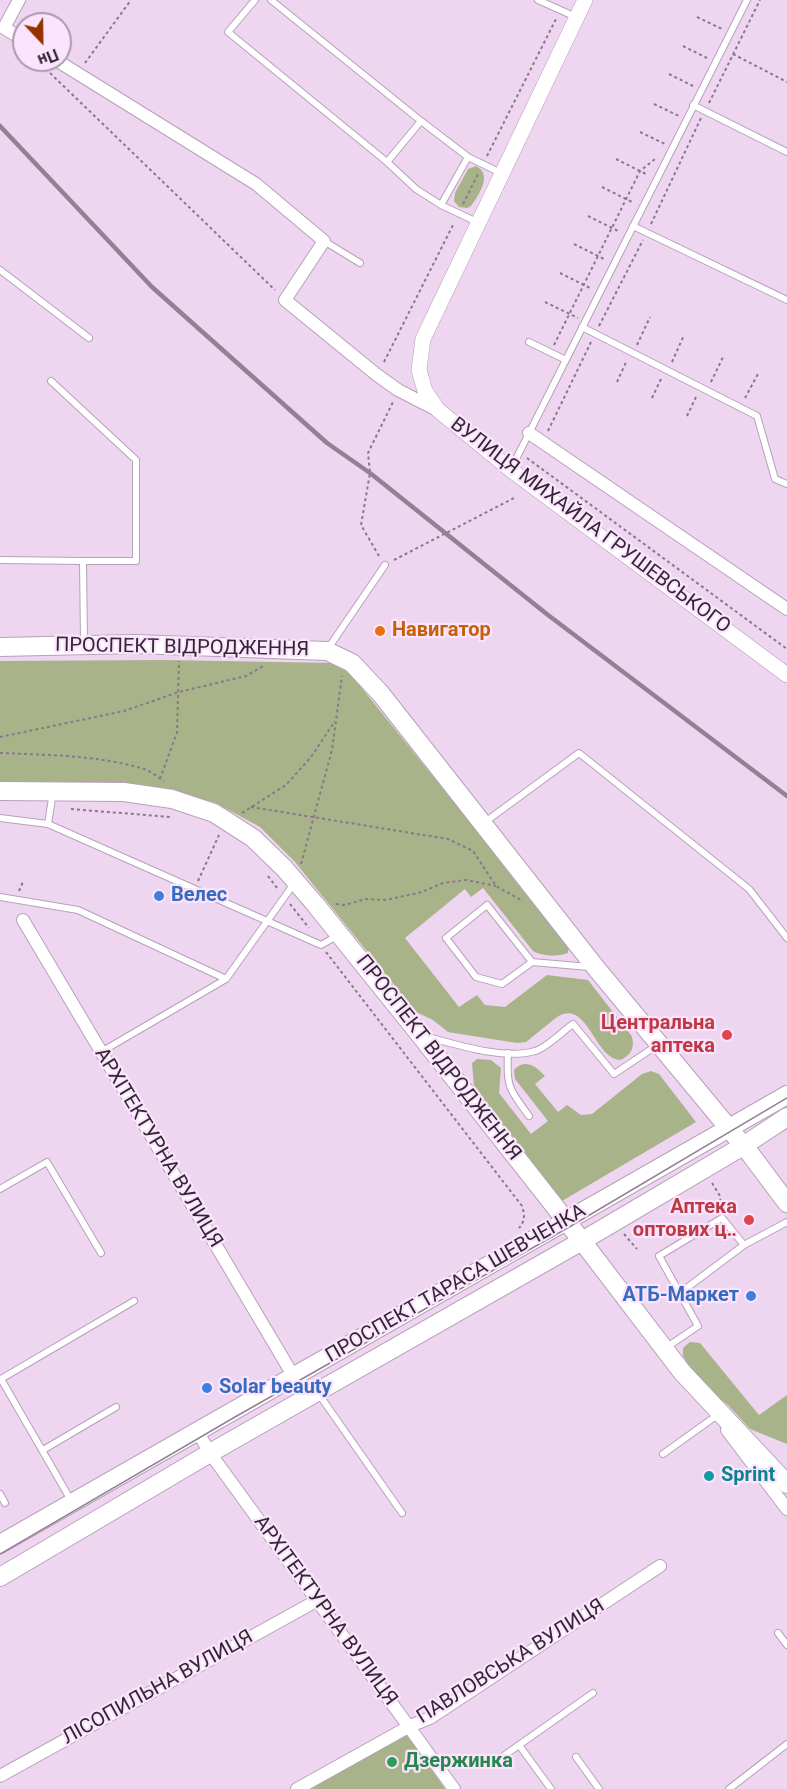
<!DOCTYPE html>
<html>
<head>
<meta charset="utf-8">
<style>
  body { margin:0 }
  #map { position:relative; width:787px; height:1789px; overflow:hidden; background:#eed6f1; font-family:Roboto,sans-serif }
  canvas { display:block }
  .north { position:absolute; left:12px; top:12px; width:60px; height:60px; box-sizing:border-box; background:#fce4fe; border:2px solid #ab99ac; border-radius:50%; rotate:158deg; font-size:16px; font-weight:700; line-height:24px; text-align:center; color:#312832 }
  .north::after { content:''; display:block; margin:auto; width:21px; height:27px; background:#963100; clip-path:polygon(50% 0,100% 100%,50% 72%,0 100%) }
</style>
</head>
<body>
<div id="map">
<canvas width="787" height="1789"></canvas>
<div class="north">Пн</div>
</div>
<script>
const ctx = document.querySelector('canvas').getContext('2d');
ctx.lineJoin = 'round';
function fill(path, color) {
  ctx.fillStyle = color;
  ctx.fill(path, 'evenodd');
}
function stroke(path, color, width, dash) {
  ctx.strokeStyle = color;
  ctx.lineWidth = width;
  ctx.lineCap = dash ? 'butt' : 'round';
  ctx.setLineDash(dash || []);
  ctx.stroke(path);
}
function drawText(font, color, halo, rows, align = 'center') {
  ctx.font = font + ' Roboto,sans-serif';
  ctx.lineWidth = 4.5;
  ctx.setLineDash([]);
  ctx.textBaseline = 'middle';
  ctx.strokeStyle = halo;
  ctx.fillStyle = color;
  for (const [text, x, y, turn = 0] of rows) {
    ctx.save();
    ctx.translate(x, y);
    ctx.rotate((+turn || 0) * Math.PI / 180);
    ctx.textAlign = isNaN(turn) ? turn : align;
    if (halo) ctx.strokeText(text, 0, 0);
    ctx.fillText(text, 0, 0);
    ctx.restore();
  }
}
fill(new Path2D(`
  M476,166C493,174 479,195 471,206L467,208L459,207L454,201L455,193L468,169Z
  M162,660L335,663L348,671L569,945L568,953C559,957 541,956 533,951L483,888L471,897L465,889L405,938L459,1007L477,995L485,1005L505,1007L547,975L588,980L631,1035C636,1046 631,1056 620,1060C594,1059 588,998 557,1017L526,1042L517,1043L448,1032L433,1020L416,1012L295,862L260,827L216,803L169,790L0,783V661Z
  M477,1059L491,1060L501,1068L499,1093L531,1134L548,1121L515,1079L514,1070C524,1058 536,1066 545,1076L535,1084L558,1112L567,1105L581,1115L592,1114L642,1074L651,1071L659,1074L696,1122L562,1201L474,1086L472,1063Z
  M690,1342L700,1343L759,1415L787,1395V1444L750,1429L728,1405L701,1384L683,1356V1348Z
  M407,1734L445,1789H310Z`), '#a9b38a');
const service = new Path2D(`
  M255,0L228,32L387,162
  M271,0L421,121
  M538,0L576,17
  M693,105L787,152
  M441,205L416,189L387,162L421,121L468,157
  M477,222L441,205L468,157L501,173
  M633,226L787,300
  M324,241L360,263
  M0,270L89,338
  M582,327L757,416L775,479L787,484
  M529,342L566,360
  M51,381L136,460V561H83
  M511,469L747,0
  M0,560L83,561L84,642
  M327,650L385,565
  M0,818L48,824L321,945L337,936
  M485,822L579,753L749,889L787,938
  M48,824L53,792
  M0,897L78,910L226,979
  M532,962L487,905L446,938L476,977L502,984L532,962L589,967
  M428,1037C458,1045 504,1060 535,1051C545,1049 563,1031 573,1024L614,1074L656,1046
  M101,1052L226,979L293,885
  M508,1053C506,1088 510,1090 529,1116
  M0,1189L47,1162L101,1253
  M680,1293L744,1245L787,1222
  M667,1347L698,1326L659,1256L722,1218L744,1245
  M318,1393L402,1513
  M43,1450L116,1407
  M663,1454L716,1416
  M0,1494L5,1503
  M72,1502L1,1379L134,1301
  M778,1633L787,1645
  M519,1745L551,1789
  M576,1757L599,1789
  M492,1764L593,1693
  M729,1789L787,1744`);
const minor = new Path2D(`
  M19,0L4,28L24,40
  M56,60L256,184L324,241L285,300L377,375L398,390L437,410
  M529,433L787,609
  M23,920L294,1377
  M727,1430L787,1509
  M197,1431L210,1453L454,1789
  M0,1776L316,1601
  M297,1789L410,1726L430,1718L660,1566`);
const tertiary = new Path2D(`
  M585,0L423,339L419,370L425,391L438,410L511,470L787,675`);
const secondary = new Path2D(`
  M0,647L136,644L327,651L352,663L381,694L596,968L751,1155L787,1203
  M0,791L124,792L172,799L214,813L253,838L284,868L315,904L421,1036L582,1241L682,1372L787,1484
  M0,1544L787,1095
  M0,1577L210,1453L582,1241L743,1146L787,1117`);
stroke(service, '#b7a0b9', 8);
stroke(minor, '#b7a0b9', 14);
stroke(tertiary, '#b7a0b9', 16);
stroke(secondary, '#b7a0b9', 20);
stroke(new Path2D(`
  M697,17L722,29
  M683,46L707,58
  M733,54L787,82
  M37,60L44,67
  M85,63L131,0
  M50,73L275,290
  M669,74L693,86
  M709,103L760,0
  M654,104L679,116
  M640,132L665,144
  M487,156L556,19
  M616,159L648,175
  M602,187L634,203
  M463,204L478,174
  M588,216L620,232
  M651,224L701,118
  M574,244L606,260
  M560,273L592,289
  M545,302L578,318
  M599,326L643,240
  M554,345L640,171L655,159
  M637,345L650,317
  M384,362L454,223
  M672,362L684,335
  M617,382L627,360
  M711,382L724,355
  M652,398L661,379
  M745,398L759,372
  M687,416L696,397
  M548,431L591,342
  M527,458L787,649
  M379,556L361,525L370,473L368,453L393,402
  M394,560L514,498
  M0,737L124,711L179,692L246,676L263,666
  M0,753C47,755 98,755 144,769C151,771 157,777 164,781
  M160,779L177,732L179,661
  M251,807L448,839L473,851L496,886L523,901
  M71,809L170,817
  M242,813L286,785L311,757L335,721
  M301,864L332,750L342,676
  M268,876L277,888
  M198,881L219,835
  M19,891L23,882
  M290,904L309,928
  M336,904L344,905L366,899L386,900L422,892L443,883L466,880L496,886
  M326,952L522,1206C525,1216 525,1221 519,1228
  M712,1183L720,1196L721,1208
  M624,1234L637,1249`), '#88788a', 2, [3, 3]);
stroke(service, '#fff', 6);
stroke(minor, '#fff', 12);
stroke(tertiary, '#fff', 15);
stroke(secondary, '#fff', 18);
stroke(new Path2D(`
  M0,1554L235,1417L571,1226L787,1098`), '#928194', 1.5);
stroke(new Path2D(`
  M0,126L152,287L327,443L370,473L548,615L787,796`), '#928194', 4.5);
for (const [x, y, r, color] of [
  [380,631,6,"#e8710a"],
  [159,896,6,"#3f7fe0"],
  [727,1035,6,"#e0444e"],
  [749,1220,6,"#e0444e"],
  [751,1296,6,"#3f7fe0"],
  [207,1388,6,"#3f7fe0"],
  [709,1476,6,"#0f9aa8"],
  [392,1762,6,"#2e9e5b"]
]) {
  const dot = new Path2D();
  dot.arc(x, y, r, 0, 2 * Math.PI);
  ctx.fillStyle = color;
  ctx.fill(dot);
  stroke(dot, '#fce4fe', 2);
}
drawText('20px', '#312832', '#fce4fe', [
  ["ВУЛИЦЯ МИХАЙЛА ГРУШЕВСЬКОГО",590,526,37],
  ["ПРОСПЕКТ ВІДРОДЖЕННЯ",182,648,1],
  ["ПРОСПЕКТ ВІДРОДЖЕННЯ",438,1058,52],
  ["АРХІТЕКТУРНА ВУЛИЦЯ",158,1148,59],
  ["ПРОСПЕКТ ТАРАСА ШЕВЧЕНКА",456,1284,-30],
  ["АРХІТЕКТУРНА ВУЛИЦЯ",325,1611,54],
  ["ПАВЛОВСЬКА ВУЛИЦЯ",511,1662,-32],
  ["ЛІСОПИЛЬНА ВУЛИЦЯ",158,1688,-29]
]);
drawText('bold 20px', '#c56008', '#fce4fe', [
  ["Навигатор",392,631]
], 'left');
drawText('bold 20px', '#366cbe', '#fce4fe', [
  ["Велес",171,896],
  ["АТБ-Маркет",739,1296,"right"],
  ["Solar beauty",219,1388]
], 'left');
drawText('bold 20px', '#be3a42', '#fce4fe', [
  ["Центральна",715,1024],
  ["аптека",715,1047],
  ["Аптека",737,1208],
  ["оптових ц‥",737,1231]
], 'right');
drawText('bold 20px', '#0d838f', '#fce4fe', [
  ["Sprint",721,1476]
], 'left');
drawText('bold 20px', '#27864d', '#fce4fe', [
  ["Дзержинка",404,1762]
], 'left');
</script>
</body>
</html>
